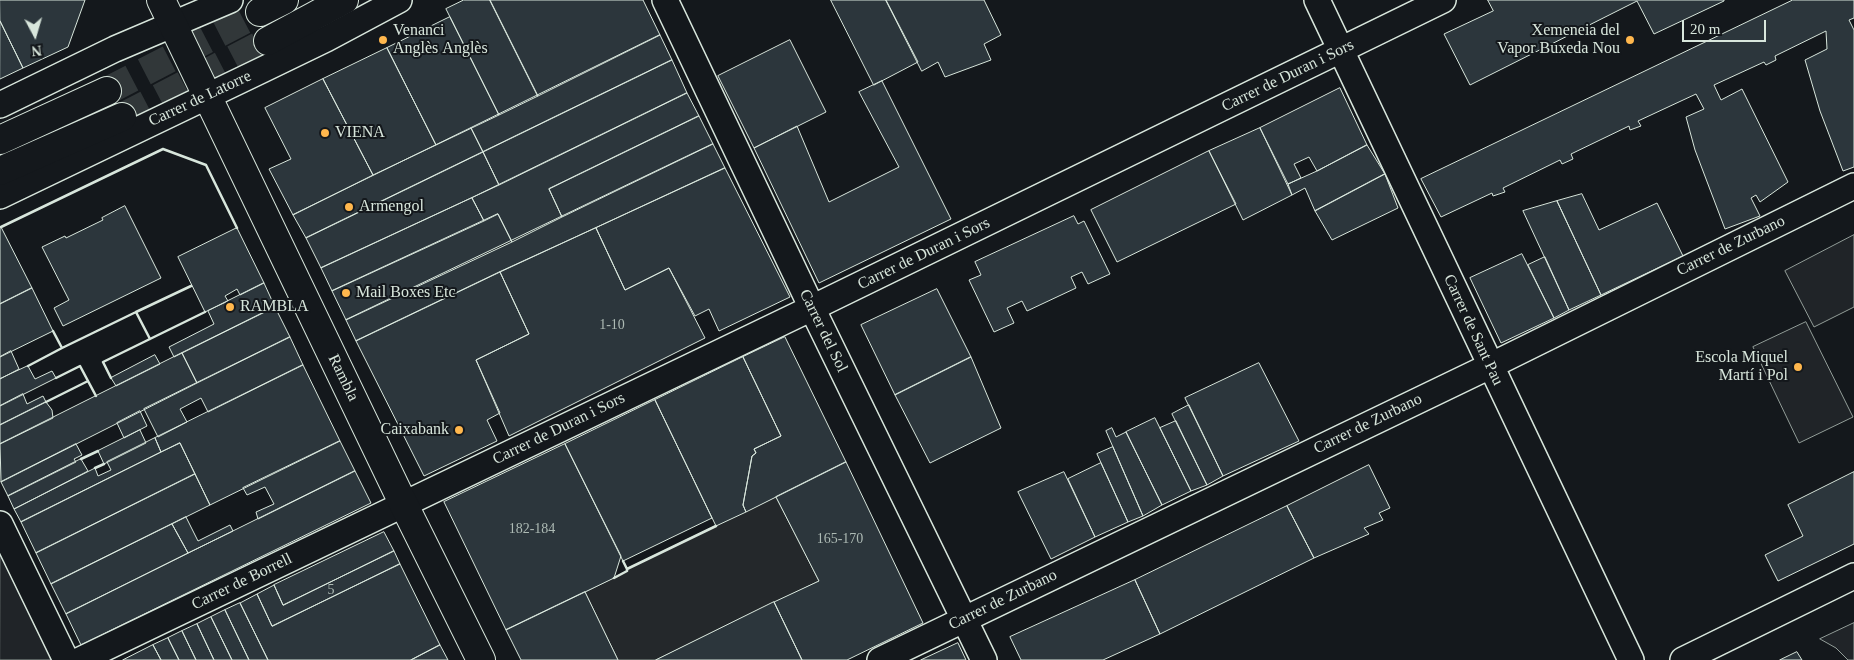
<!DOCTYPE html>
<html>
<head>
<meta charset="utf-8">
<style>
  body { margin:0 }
  #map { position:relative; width:1854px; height:660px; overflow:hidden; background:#14181c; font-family:"Times New Roman",serif }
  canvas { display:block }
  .north { position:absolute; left:10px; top:10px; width:50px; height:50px; -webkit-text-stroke:4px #14181c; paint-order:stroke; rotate:174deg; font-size:14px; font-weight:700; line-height:20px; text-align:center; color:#d8e6dc }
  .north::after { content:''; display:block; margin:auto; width:18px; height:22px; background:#d8e6dc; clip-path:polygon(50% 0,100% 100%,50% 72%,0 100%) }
  .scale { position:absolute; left:1682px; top:20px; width:84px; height:22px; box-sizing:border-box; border:2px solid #d8e6dc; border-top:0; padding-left:6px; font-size:15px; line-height:18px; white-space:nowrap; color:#d8e6dc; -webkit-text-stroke:4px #14181c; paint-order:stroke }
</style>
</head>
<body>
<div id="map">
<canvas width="1854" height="660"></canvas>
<div class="north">N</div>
<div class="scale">20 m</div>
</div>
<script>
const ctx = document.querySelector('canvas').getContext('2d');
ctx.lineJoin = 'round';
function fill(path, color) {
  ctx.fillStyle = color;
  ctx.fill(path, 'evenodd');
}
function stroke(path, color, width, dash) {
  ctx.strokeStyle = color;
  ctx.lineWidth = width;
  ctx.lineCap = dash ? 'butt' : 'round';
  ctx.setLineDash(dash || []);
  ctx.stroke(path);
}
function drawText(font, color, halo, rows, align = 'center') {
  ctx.font = font + ' "Times New Roman",serif';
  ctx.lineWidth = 4;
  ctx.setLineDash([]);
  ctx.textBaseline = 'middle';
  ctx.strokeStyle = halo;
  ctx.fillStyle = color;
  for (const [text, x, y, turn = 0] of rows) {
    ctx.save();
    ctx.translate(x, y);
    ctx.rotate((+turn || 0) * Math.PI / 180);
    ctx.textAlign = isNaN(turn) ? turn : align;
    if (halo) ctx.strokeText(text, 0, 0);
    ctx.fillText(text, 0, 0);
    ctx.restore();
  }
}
const green = new Path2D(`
  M1854,235V307L1814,327L1785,271Z
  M1806,322L1853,417L1799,443L1753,347Z
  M0,554L52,660H0Z
  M1854,623V660H1848L1836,648L1820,639Z`);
fill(green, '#202428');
stroke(green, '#939e99', 1);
const parking = new Path2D(`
  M776,497L819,581L656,660H618L585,592L627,571V569Z`);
fill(parking, '#24282b');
stroke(parking, '#939e99', 1);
const building = new Path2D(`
  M0,0H85L68,47L23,68L0,21Z
  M464,0H490L538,96L499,115L446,9Z
  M490,0H643L660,35L538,96Z
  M831,0H886L918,62L874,85Z
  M886,0H984L1001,35L984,44L991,60L945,77L938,62L922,71Z
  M1488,0H1724V1L1654,34L1637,1L1470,85L1444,34L1493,11Z
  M1793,0H1854V18L1849,20L1854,30V167L1843,171L1820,111L1805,60L1827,49L1826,31L1775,56L1776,60L1766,65L1764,62L1714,85L1721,100L1742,89L1788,182L1760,202L1756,195L1751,198L1760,216L1725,229L1695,150L1686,117L1704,109L1696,94L1638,121L1641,126L1630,130L1629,126L1571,154L1573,159L1562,164L1560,160L1503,188L1505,192L1493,196L1492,193L1441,217L1421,179Z
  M450,17L499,115L436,145L387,48Z
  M0,21L23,68L0,79Z
  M660,35L672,60L483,152L471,128Z
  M790,40L826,112L754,148L718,76Z
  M387,48L436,145L373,175L323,79Z
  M672,60L687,93L499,185L483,152Z
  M323,79L373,175L293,215L269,169L291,159L265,108Z
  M882,81L951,219L819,283L754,148L797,126L829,202L899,167L859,92Z
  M1340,88L1367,145L1317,171L1309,157L1294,164L1301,178L1288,184L1260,128Z
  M687,93L699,116L549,189L562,217L512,242L498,214L484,221L472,198Z
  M699,116L713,144L562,217L549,189Z
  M471,128L483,152L306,238L293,215Z
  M1260,128L1292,195L1243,220L1209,151Z
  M713,144L725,168L500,272L356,341L346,320Z
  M1367,145L1385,174L1315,211L1305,188L1292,195L1288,184L1317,171Z
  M1209,151L1236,204L1117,262L1091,210Z
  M483,152L499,185L321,268L306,238Z
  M725,168L790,297L719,331L709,309L695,316L669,268L625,290L596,228Z
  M1385,174L1398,208L1332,240L1315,211Z
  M1582,194L1599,230L1657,203L1683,256L1601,295L1557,201Z
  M472,198L484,221L332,291L321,268Z
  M1557,201L1601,295L1569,310L1523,211Z
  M125,206L161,278L63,326L54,308L69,300L42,247L65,236L66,238L103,220L102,218Z
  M498,214L512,242L346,320L332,291Z
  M1074,216L1078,224L1084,221L1110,274L1088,284L1082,272L1071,277L1076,288L1027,311L1022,301L1007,308L1014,323L994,332L969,280L981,275L975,262Z
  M1,227L32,288L0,304V228Z
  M237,228L264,283L240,295L237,289L225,296L228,301L205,312L178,257Z
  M596,228L625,290L669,268L705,338L509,436L476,360L529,334L500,272Z
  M1522,254L1554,318L1501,343L1470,278Z
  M1545,257L1569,310L1554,318L1528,265Z
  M500,272L529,334L476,360L500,413L487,420L497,441L424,476L356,341Z
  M264,283L275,307L174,357L169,347L214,324L208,311Z
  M32,288L53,331L0,357V304Z
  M937,289L971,357L895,395L861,325Z
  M275,307L290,337L197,383L182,353Z
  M290,337L303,365L208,412L201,398L180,409L187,422L158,437L144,409Z
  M785,337L846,462L746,512L743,505L752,456L756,453L754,449L781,436L743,357Z
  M11,351L19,369L0,379V357Z
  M182,353L197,383L1,482L0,444Z
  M155,355L160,364L116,386L111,378Z
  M743,357L781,436L754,449L756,453L752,456L743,505L746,512L716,526L655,400Z
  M971,357L1001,428L930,463L895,395Z
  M1259,363L1299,441L1223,476L1185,398Z
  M303,365L340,441L210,505L180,443L161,452L155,438Z
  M28,366L35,379L52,371L56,378L0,406V379Z
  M23,394L27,404L43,396L46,402L0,425V406Z
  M655,400L712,518L623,561L565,444Z
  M46,402L52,410L53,418L0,444V425Z
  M1189,405L1223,476L1207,485L1172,414Z
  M140,411L147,426L124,438L117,423Z
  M1155,418L1191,491L1162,505L1126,432Z
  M1176,421L1207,485L1191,491L1160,428Z
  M1112,428L1116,437L1126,432L1162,505L1143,516L1106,431Z
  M140,430L146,443L104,464L98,451Z
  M155,438L161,452L21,522L14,509L95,468L98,476L111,470L107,462Z
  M340,441L355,471L258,519L256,512L274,504L265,487L247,495L243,488Z
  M180,443L195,474L36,553L21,522Z
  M76,444L82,455L74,459L76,462L8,496L1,482Z
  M565,444L621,556L614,578L506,630L444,502Z
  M1113,447L1143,516L1128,522L1097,454Z
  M81,459L88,471L14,509L8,496Z
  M846,462L923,623L847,660H802L774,602L819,581L776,497Z
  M1101,463L1128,522L1095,537L1068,479Z
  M1369,465L1390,508L1379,513L1383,520L1364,528L1369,534L1314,558L1287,506Z
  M355,471L371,503L81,645L66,614Z
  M1064,472L1095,537L1051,559L1018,492Z
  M1854,472V544L1778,581L1765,555L1803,536L1788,505Z
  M195,474L210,505L51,584L36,553Z
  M1287,506L1314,558L1160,634L1135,580Z
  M186,517L198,541L230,525L233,531L188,553L172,524Z
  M172,524L188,553L66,614L51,584Z
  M384,532L394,551L283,605L274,585Z
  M394,551L400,564L272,626L257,594L274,585L283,605Z
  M400,564L440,645L411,660H268L240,603L257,594L272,626Z
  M1135,580L1160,634L1103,660H1021L1010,637Z
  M585,592L618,660H521L506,630Z
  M774,602L802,660H656Z
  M240,603L268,660H249L225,610Z
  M225,610L249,660H232L211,617Z
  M211,617L232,660H214L197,624Z
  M197,624L214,660H196L182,631Z
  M182,631L196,660H179L168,638Z
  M168,638L179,660H161L153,645Z
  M958,643L966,660H921Z
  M153,645L161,660H123Z
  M440,645L448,660H411Z
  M1797,652L1802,660H1780Z`);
fill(building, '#2c363c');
stroke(building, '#d8e6dc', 1);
stroke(new Path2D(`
  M107,91L260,12
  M122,117L268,41`), '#313739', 28, [28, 14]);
const minor = new Path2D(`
  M665,0L812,308L984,660
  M1317,0L1631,660
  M0,105L115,49L230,0
  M0,196L262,70L326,39L399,0
  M0,524L66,660
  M80,660L812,308L1443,0
  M880,660L1490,366L1854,186
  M1683,660L1854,576`);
const tertiary = new Path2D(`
  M161,0L403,503L481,660
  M260,12L284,0
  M268,41L344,0
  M0,140L107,91
  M0,171L122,117`);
stroke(minor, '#d8e6dc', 28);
stroke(tertiary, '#d8e6dc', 30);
stroke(minor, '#14181c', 25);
stroke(tertiary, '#14181c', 28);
stroke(new Path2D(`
  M1,227L163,149L206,165L237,228
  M136,312L191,286
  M62,348L136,312L150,339
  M28,366L62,348L53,331
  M56,378L80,366L96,396
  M111,378L103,362L205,312
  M46,402L88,381
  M81,459L98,451
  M95,468L104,464
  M623,561L627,569L716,526
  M614,578L627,571V569`), '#d8e6dc', 2.5);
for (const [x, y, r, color] of [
  [383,40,5,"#ffb74d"],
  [1630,40,5,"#ffb74d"],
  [325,133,5,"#ffb74d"],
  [349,207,5,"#ffb74d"],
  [346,293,5,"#ffb74d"],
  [230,307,5,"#ffb74d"],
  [1798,367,5,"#ffb74d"],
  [459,430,5,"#ffb74d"]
]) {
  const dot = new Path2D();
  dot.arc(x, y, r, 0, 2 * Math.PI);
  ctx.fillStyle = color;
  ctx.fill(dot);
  stroke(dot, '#14181c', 2);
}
drawText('14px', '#adbab4', null, [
  ["1-10",612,325],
  ["182-184",532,529],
  ["165-170",840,539],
  ["5",331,590]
]);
drawText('16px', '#d8e6dc', '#14181c', [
  ["Venanci",393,31],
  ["Anglès Anglès",393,49],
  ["Xemeneia del",1620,31,"right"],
  ["Vapor Buxeda Nou",1620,49,"right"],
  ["VIENA",335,133],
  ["Armengol",359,207],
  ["Mail Boxes Etc",356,293],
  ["RAMBLA",240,307],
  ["Escola Miquel",1788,358,"right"],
  ["Martí i Pol",1788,376,"right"],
  ["Caixabank",449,430,"right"]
], 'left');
drawText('16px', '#d8e6dc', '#14181c', [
  ["Carrer de Duran i Sors",1288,76,-26],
  ["Carrer de Latorre",200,99,-25],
  ["Carrer de Zurbano",1731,246,-26],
  ["Carrer de Duran i Sors",924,254,-26],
  ["Carrer de Sant Pau",1473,330,65],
  ["Carrer del Sol",823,331,64],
  ["Rambla",343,378,64],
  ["Carrer de Zurbano",1368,424,-26],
  ["Carrer de Duran i Sors",559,429,-26],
  ["Carrer de Borrell",242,582,-26],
  ["Carrer de Zurbano",1003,600,-26]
]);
</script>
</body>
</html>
